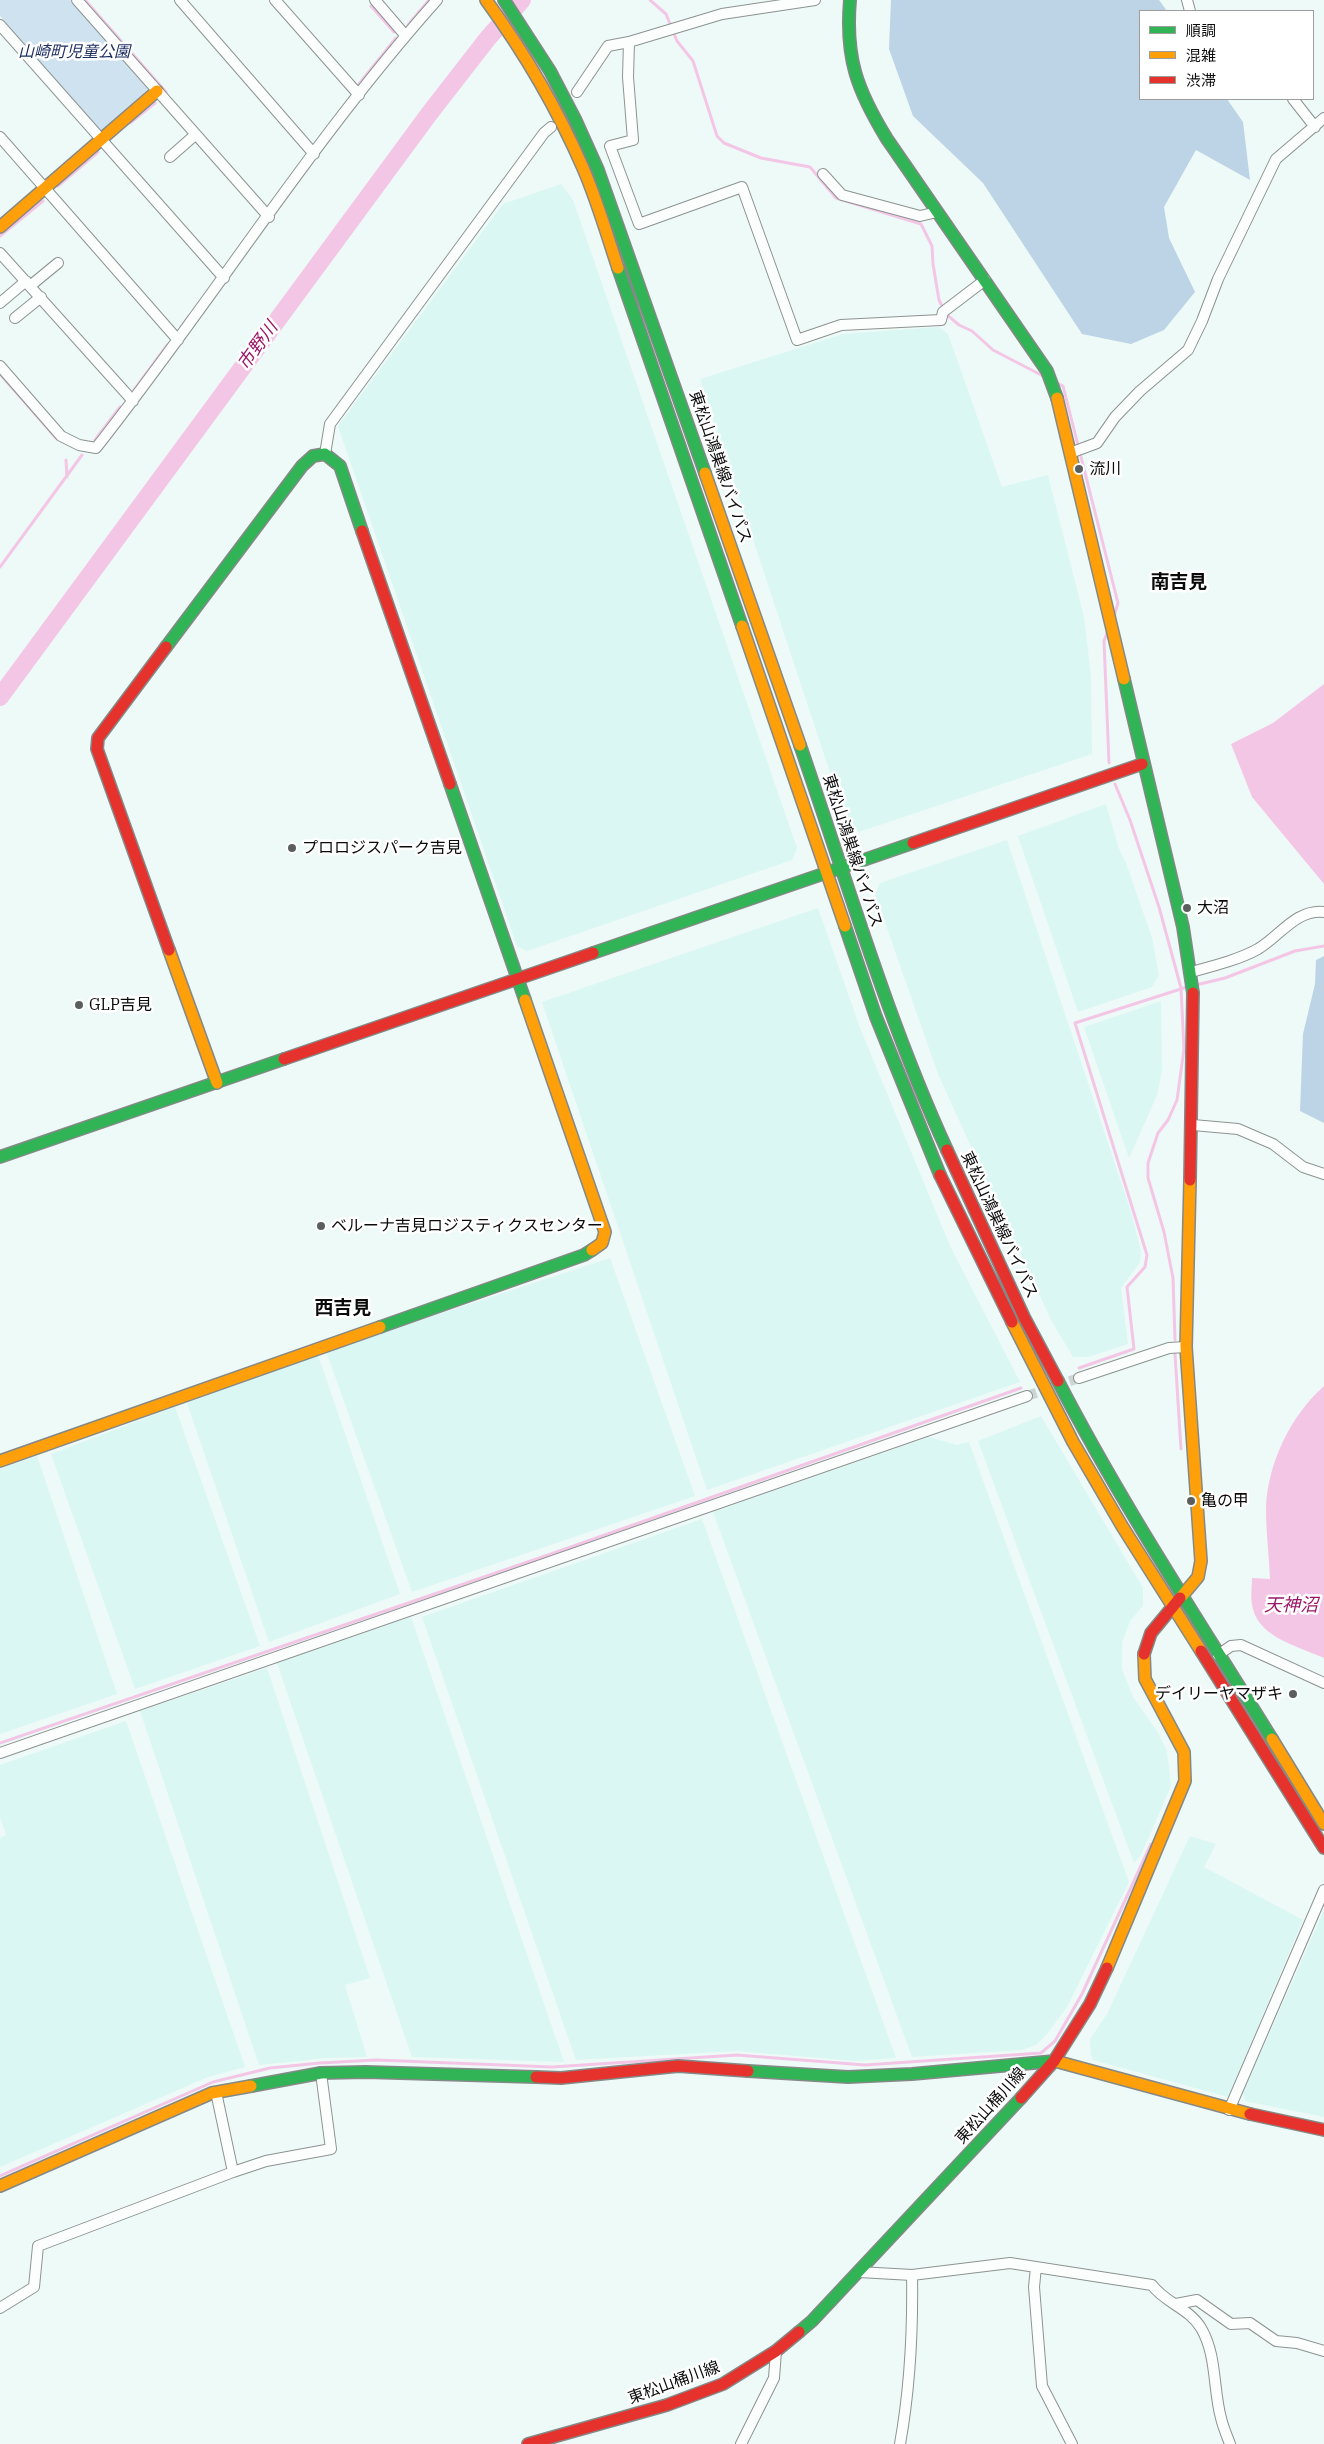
<!DOCTYPE html>
<html>
<head>
<meta charset="utf-8">
<style>
  body { margin:0 }
  #map { position:relative; width:1324px; height:2444px; overflow:hidden; background:#eefaf7; font-family:"IBM Plex Serif","Noto Sans JP",serif }
  canvas { display:block }
  .legend { position:absolute; left:1139px; top:10px; width:175px; height:90px; box-sizing:border-box; background:#fff; border:1px solid #9d9d9d; margin:0; padding:6px 9px; list-style:none; font-size:15px; color:#0b0b0b }
  .legend li { display:flex; align-items:center; gap:10px; height:25px }
  .legend b { width:25px; border:1px solid #9d9d9d }
</style>
</head>
<body>
<div id="map">
<canvas width="1324" height="2444"></canvas>
<ul class="legend">
<li><b style="height:6px;background:#30b455"></b>順調</li>
<li><b style="height:6px;background:#ff9f0a"></b>混雑</li>
<li><b style="height:6px;background:#e5322d"></b>渋滞</li>
</ul>
</div>
<script>
const ctx = document.querySelector('canvas').getContext('2d');
ctx.lineJoin = 'round';
function fill(path, color) {
  ctx.fillStyle = color;
  ctx.fill(path, 'evenodd');
}
function stroke(path, color, width, dash) {
  ctx.strokeStyle = color;
  ctx.lineWidth = width;
  ctx.lineCap = dash ? 'butt' : 'round';
  ctx.setLineDash(dash || []);
  ctx.stroke(path);
}
function drawText(font, color, halo, rows, align = 'center') {
  ctx.font = font + ' "IBM Plex Serif","Noto Sans JP",serif';
  ctx.lineWidth = 5;
  ctx.setLineDash([]);
  ctx.textBaseline = 'middle';
  ctx.strokeStyle = halo;
  ctx.fillStyle = color;
  for (const [text, x, y, turn = 0] of rows) {
    ctx.save();
    ctx.translate(x, y);
    ctx.rotate((+turn || 0) * Math.PI / 180);
    ctx.textAlign = isNaN(turn) ? turn : align;
    if (halo) ctx.strokeText(text, 0, 0);
    ctx.fillText(text, 0, 0);
    ctx.restore();
  }
}
fill(new Path2D(`
  M561,184L573,200L797,848L792,860L527,951L517,946L338,426L503,204Z
  M939,327L948,334L1002,487L1048,475L1084,617L1091,677L1092,754L859,832L847,824L700,379L843,334Z
  M1106,804L1119,849L1126,863L1152,938L1159,975L1152,987L1078,1012L1018,836Z
  M1007,840L1131,1212L1141,1251L1140,1262L1121,1288L1128,1344L1088,1357H1073L1051,1320L994,1197L938,1074L875,894L880,883Z
  M818,908L860,1028L950,1246L1020,1382L707,1490L542,1002Z
  M1161,1001L1162,1071L1157,1095L1129,1158L1084,1027Z
  M610,1258L695,1496L412,1592L326,1351Z
  M318,1355L400,1594L269,1642L187,1403Z
  M175,1407L260,1646L135,1689L51,1454Z
  M1041,1416L1143,1588V1606L1130,1621L1122,1643V1669L1133,1697L1157,1731L1167,1751L1171,1786L1141,1855L1134,1863L978,1441Z
  M929,1437L957,1445L969,1442L1129,1882L1067,2007L1047,2034L1036,2045L1022,2050L912,2057L713,1512Z
  M37,1456L117,1694L0,1734V1469Z
  M702,1519L896,2058L855,2061L737,2051L576,2060L422,1617Z
  M411,1617L564,2062L412,2057L277,1663Z
  M267,1668L370,1978L345,1985L367,2057L327,2058L259,2065L140,1711Z
  M126,1721L245,2067L208,2077L0,2167V1838L6,1835L0,1817V1765Z
  M1190,1836L1216,1844L1204,1867L1303,1920L1228,2097L1093,2060L1091,2055L1090,2039L1107,2014Z
  M1324,1910V2117L1245,2101L1243,2093Z`), '#daf7f3');
fill(new Path2D(`
  M0,0H70L148,89L101,131L0,16Z`), '#cee3ef');
fill(new Path2D(`
  M891,0H1159L1167,11H1140V99H1227L1243,122L1250,180L1196,150L1164,207L1169,238L1195,292L1164,330L1131,344L1082,334L983,183L913,116L889,49Z
  M1324,956V1123L1300,1111L1303,1034L1315,984L1316,960Z`), '#bcd4e6');
fill(new Path2D(`
  M1324,684V884L1252,797L1231,744L1273,723Z
  M1324,1386V1658C1300,1647 1260,1638 1253,1609C1250,1599 1252,1588 1252,1578L1270,1579C1269,1556 1266,1532 1266,1509C1267,1464 1291,1415 1324,1386Z`), '#f4c6e6');
stroke(new Path2D(`
  M85,0L166,92
  M650,0L666,14L677,41L693,61L717,136L724,143L761,158L810,167L836,198L921,224L932,246L933,264L939,300L943,308
  M371,6L394,32
  M408,25L429,0
  M359,84L396,38
  M130,123L155,103
  M58,186L98,152
  M0,236L43,201
  M946,314L959,325L972,331L993,350L1045,377
  M181,327L189,316
  M0,374L56,438
  M1057,383L1063,386L1118,603L1114,616
  M134,390L168,344
  M95,440L120,407
  M66,460L67,477
  M0,567L82,455
  M1107,633L1104,641L1109,763
  M1115,784L1130,820L1159,907L1181,988L1184,1049L1177,1100L1168,1120L1158,1133L1148,1163V1178L1164,1232L1173,1278L1175,1340
  M1196,985L1225,978L1295,951L1324,946
  M1175,1354L1181,1449
  M1079,1368L1134,1349L1127,1287L1145,1267L1147,1255L1075,1023L1187,987
  M0,1743L551,1554L1021,1388
  M0,2176L213,2082L270,2068L320,2063L376,2060L552,2067L737,2055L865,2065L1041,2053L1055,2041L1082,1994L1151,1844`), '#f4c6e6', 3);
stroke(new Path2D(`
  M0,697L429,114L488,38L522,0`), '#f4c6e6', 18);
stroke(new Path2D(`
  M1027,1396L1079,1378`), '#ccd6d4', 10, [10, 5]);
const street = new Path2D(`
  M77,0L269,217
  M180,0L314,154
  M275,0L359,95
  M375,0L405,35
  M815,0L722,14L629,42L628,77L633,140L610,146L639,224L742,187L797,340L841,325L941,320L943,312L985,280
  M1187,0L1190,11
  M0,25L224,278
  M577,92L608,46L629,42
  M1293,99L1315,127
  M0,137L178,340
  M170,157L195,135
  M823,174L842,195L920,216L937,212
  M0,253L133,401
  M30,286L58,263
  M0,303L26,281
  M15,318L41,297
  M0,366L61,436L79,445L96,448C212,301 312,140 437,0
  M1070,453L1097,443L1115,417L1140,391L1188,350L1202,321L1218,279L1276,159L1324,118
  M325,454L330,424L544,133L551,127
  M1191,972C1213,966 1238,960 1258,949C1280,936 1296,909 1324,912
  M1193,1125L1238,1129L1273,1144L1303,1167L1324,1174
  M1079,1378L1169,1348L1186,1347
  M1218,1655L1231,1646L1241,1645L1324,1683
  M0,1753L1027,1396
  M216,2092L233,2172
  M1229,2110L1324,1890
  M1036,2267L1034,2287L1042,2386L1072,2444
  M859,2272L912,2275L1010,2263L1152,2285C1165,2303 1189,2308 1201,2328C1217,2355 1213,2389 1221,2418C1223,2427 1227,2436 1230,2444
  M1176,2304L1197,2300L1231,2324L1250,2323L1276,2341L1297,2343L1324,2351
  M0,2308L34,2287L38,2246L233,2172L266,2161L331,2149L321,2073
  M741,2444L774,2378L776,2351
  M900,2444C910,2388 913,2332 912,2275`);
const fast = new Path2D(`
  M504,0L550,71L575,119L598,170L705,473
  M850,0C845,58 857,90 887,139L1047,371L1057,398
  M618,268L742,626
  M166,647L302,466L313,456L325,454L340,466L362,531
  M1124,679L1183,927L1193,993
  M800,745C847,881 887,1019 947,1150
  M450,784L525,1000
  M845,926L876,1017L940,1175
  M593,953L913,843
  M0,1157L284,1059
  M380,1327L584,1255L592,1250
  M1058,1381C1122,1505 1199,1621 1272,1739
  M748,2071L848,2077L912,2074L1055,2061
  M251,2086L321,2073L366,2072L536,2077
  M799,2332L812,2321L1021,2098`);
const slow = new Path2D(`
  M486,0C524,52 557,108 583,168C597,200 607,235 618,268
  M0,227L157,91
  M1057,398L1124,679
  M705,473L800,745
  M742,626L845,926
  M169,950L217,1083
  M525,1000L605,1232L602,1243L592,1250
  M1012,1322L1073,1442L1122,1526L1201,1651
  M0,1461L380,1327
  M1182,1596L1198,1577L1201,1561L1186,1347L1190,1180
  M1272,1739L1324,1824
  M1107,1968L1185,1781L1184,1752L1145,1679L1144,1654
  M1055,2061L1250,2114
  M0,2186L212,2093L251,2086`);
const jam = new Path2D(`
  M362,531L450,784
  M166,647L98,738L97,749L169,950
  M913,843L1142,764
  M284,1059L593,953
  M947,1150L1024,1317L1058,1381
  M940,1175L1012,1322
  M1190,1180L1193,993
  M1201,1651L1324,1848
  M1144,1654L1151,1633L1180,1598
  M536,2077L561,2078L678,2066L748,2071
  M1021,2098L1054,2061L1090,2004L1107,1968
  M1250,2114L1324,2130
  M528,2444L667,2405L723,2384L776,2351L799,2332`);
stroke(street, '#8d9391', 12);
stroke(fast, '#848988', 14);
stroke(slow, '#848988', 14);
stroke(jam, '#848988', 14);
stroke(street, '#fcfefe', 10);
stroke(fast, '#30b455', 11);
stroke(slow, '#ff9f0a', 11);
stroke(jam, '#e5322d', 11);
for (const [x, y, r, color] of [
  [1079,469,5,"#5a5f5e"],
  [292,848,5,"#5a5f5e"],
  [1187,908,5,"#5a5f5e"],
  [79,1005,5,"#5a5f5e"],
  [321,1226,5,"#5a5f5e"],
  [1191,1501,5,"#5a5f5e"],
  [1293,1694,5,"#5a5f5e"]
]) {
  const dot = new Path2D();
  dot.arc(x, y, r, 0, 2 * Math.PI);
  ctx.fillStyle = color;
  ctx.fill(dot);
  stroke(dot, '#fff', 2);
}
drawText('italic 16px', '#1d2e62', '#fff', [
  ["山崎町児童公園",74,52]
]);
drawText('16px', '#0b0b0b', '#fff', [
  ["東松山鴻巣線バイパス",720,467,71],
  ["東松山鴻巣線バイパス",852,851,72],
  ["東松山鴻巣線バイパス",999,1225,65],
  ["東松山桶川線",991,2106,-48],
  ["東松山桶川線",674,2383,-20]
]);
drawText('16px', '#0b0b0b', '#fff', [
  ["流川",1089,469],
  ["プロロジスパーク吉見",302,848],
  ["大沼",1197,908],
  ["GLP吉見",89,1005],
  ["ベルーナ吉見ロジスティクスセンター",331,1226],
  ["亀の甲",1201,1501],
  ["デイリーヤマザキ",1283,1694,"right"]
], 'left');
drawText('italic 18px', '#9b1666', '#fff', [
  ["市野川",258,346,-54],
  ["天神沼",1291,1606]
]);
drawText('bold 19px', '#0b0b0b', '#fff', [
  ["南吉見",1179,583],
  ["西吉見",343,1309]
]);
</script>
</body>
</html>
